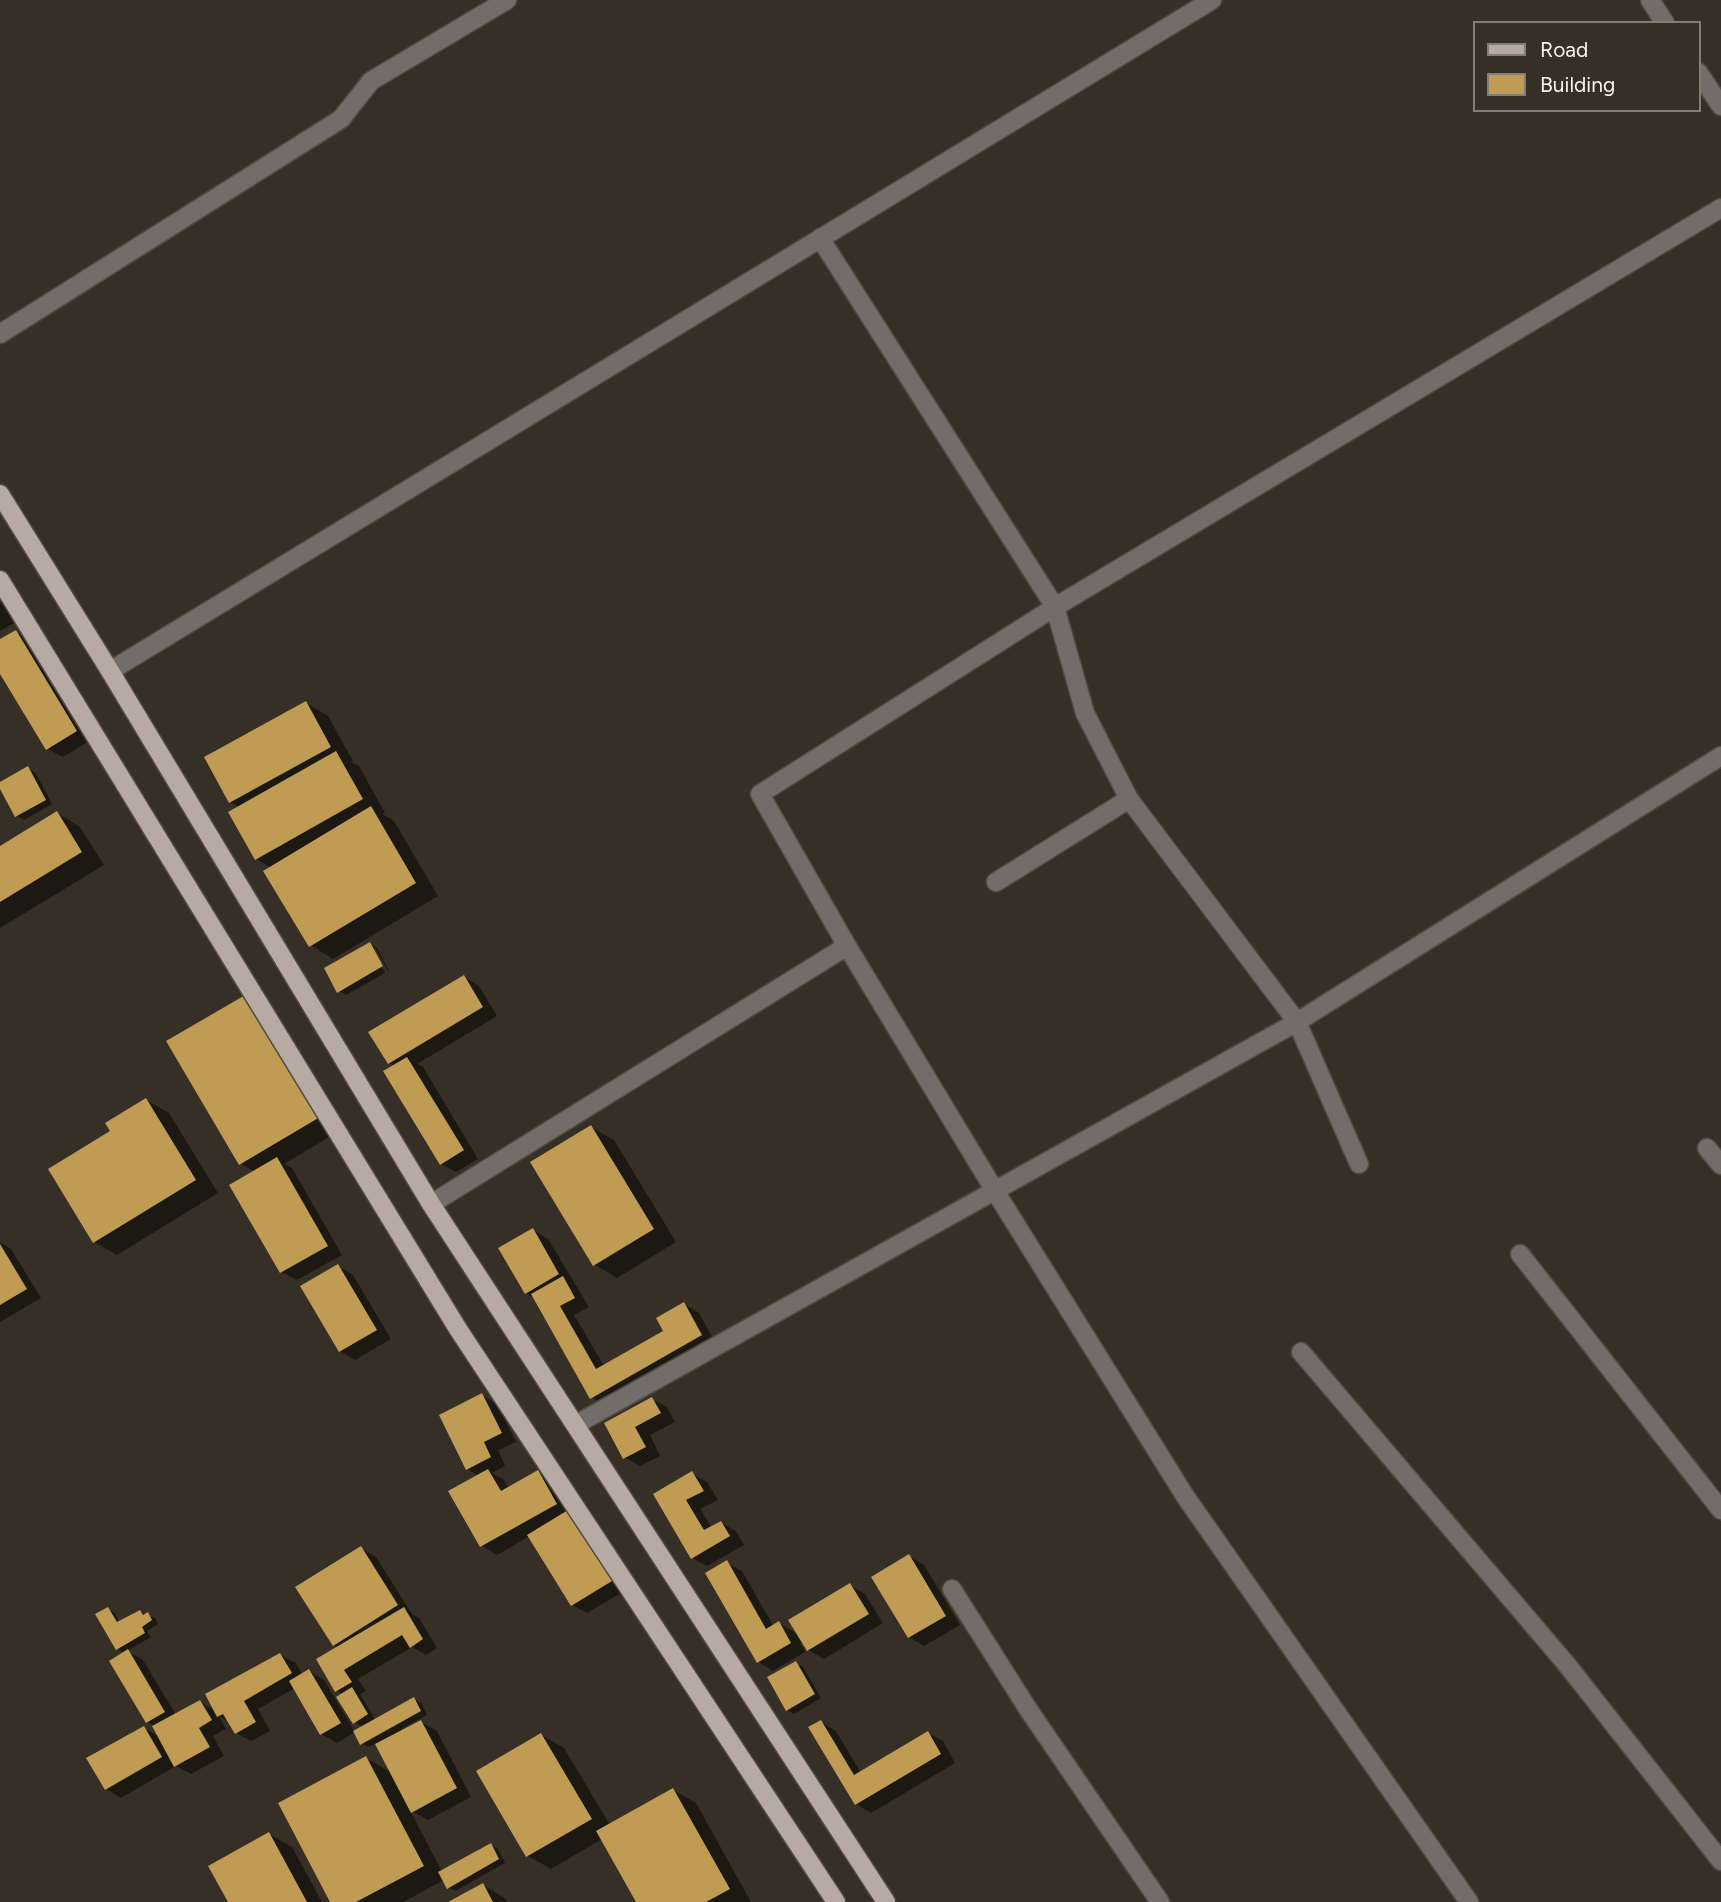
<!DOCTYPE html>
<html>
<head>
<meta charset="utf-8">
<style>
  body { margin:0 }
  #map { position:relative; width:1721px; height:1902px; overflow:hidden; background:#352f25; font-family:Figtree,sans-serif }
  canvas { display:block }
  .legend { position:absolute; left:1473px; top:21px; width:228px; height:91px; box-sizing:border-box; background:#352f25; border:2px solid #837e75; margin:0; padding:9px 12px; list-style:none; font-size:21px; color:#f7f4ed }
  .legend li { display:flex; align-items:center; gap:14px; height:35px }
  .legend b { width:35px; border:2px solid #837e75 }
</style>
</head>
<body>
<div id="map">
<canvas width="1721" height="1902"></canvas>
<ul class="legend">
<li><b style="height:9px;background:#b6aaa3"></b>Road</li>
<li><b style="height:19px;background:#c09b54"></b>Building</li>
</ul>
</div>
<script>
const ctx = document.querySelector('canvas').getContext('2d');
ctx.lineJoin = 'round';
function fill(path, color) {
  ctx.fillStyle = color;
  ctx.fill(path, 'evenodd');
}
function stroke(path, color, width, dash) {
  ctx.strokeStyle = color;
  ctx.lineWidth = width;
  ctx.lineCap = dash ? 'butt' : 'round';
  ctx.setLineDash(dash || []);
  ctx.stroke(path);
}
fill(new Path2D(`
  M0,586L20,620L0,631Z
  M16,632L31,641L91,740L63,757L48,749L0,671V641Z
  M306,703L328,716L353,761L351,762L359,766L385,813L382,814L394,821L438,896L333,959L310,945L272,868L256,859L239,807L230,802Z
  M28,768L35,772L52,804L24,820L17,816L0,784Z
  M57,813L80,827L104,865L0,928V848Z
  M370,944L377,948L389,971H388L375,948H371L385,973L346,995L339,991Z
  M464,977L479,986L497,1016L417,1064L423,1067L478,1159L456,1172L441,1164L395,1066L389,1063Z
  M247,996L341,1130L284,1164L292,1168L342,1255L297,1280L282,1272L255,1172L240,1163Z
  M146,1100L169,1113L218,1193L117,1255L94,1242L112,1132Z
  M591,1127L614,1140L676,1242L617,1278L594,1264Z
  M533,1230L548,1239L589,1307L574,1315L604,1366L666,1331L684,1304L699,1313L716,1344L607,1406L592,1397L536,1299L526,1293Z
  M0,1242L11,1249L41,1298L0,1322Z
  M338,1266L353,1275L391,1339L355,1360L340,1351Z
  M482,1395L497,1404L516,1442L498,1450L505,1466L492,1473L503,1479L509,1489L538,1472L553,1481L626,1590L587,1613L572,1605L530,1536L497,1555L482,1546L479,1476L467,1469Z
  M652,1399L667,1407L675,1422L650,1435L660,1456L640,1466L625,1458L606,1423Z
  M692,1474L707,1482L718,1500L700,1509L712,1528L721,1523L736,1531L744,1545L707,1566L692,1558L656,1495Z
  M361,1548L376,1557L412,1614L419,1618L437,1648L426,1655L412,1647L358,1679L366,1691L360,1694L376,1721L414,1699L421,1703L427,1715L401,1729L403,1732L421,1722L437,1731L471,1797L428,1820L410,1810L442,1872L491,1845L498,1849L505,1863L455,1891L448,1887L444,1880L403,1902H332L366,1758L392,1773L376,1743L368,1747L361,1743L355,1732L337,1743L321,1734L295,1688L258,1709L270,1731L251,1741L236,1733L231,1723L219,1716L226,1729L213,1736L224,1756L191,1774L176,1766L121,1798L106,1789L144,1728L160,1737L156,1726L147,1722L125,1653L117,1649L108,1609L115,1613L120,1623L140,1612L155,1618L158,1624L147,1631L151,1637L127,1651L143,1660L176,1715L200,1702L216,1711L280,1655L296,1663L302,1675L309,1671L324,1680L355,1732L363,1727L354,1722L343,1694L336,1690L339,1648L334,1645Z
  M909,1556L924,1565L960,1625L924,1646L909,1637Z
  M727,1563L742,1571L774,1627L779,1623L799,1635L850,1585L865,1594L883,1623L824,1659L808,1650L803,1641L800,1643L805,1652L773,1671L758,1662Z
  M796,1663L803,1667L821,1698L794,1714L787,1710Z
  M821,1722L836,1731L861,1773L928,1733L943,1741L955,1763L871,1813L856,1804Z
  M541,1735L564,1748L610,1825L673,1790L696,1803L751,1902H638L602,1839L551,1869L528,1856Z
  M269,1834L292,1847L322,1902H230Z
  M483,1885L506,1899L507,1902H451Z`), '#0007');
fill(new Path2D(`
  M16,630L77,731L46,750L0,674V639Z
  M306,701L331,747L229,803L204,757Z
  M336,751L363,799L255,860L228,812Z
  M28,766L46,800L15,817L0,789V782Z
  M371,806L416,883L309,947L263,871Z
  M57,811L82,852L0,902V846Z
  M370,942L383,966L337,993L324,968Z
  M464,975L483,1007L388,1064L368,1032Z
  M247,994L320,1117L239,1165L166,1041Z
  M407,1057L464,1150L440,1165L383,1071Z
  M146,1098L196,1180L93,1243L48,1169L110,1131L105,1123Z
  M591,1125L654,1229L593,1266L530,1162Z
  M277,1157L328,1246L280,1273L229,1185Z
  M533,1228L559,1274L525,1294L498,1248Z
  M0,1244L27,1289L0,1305Z
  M338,1264L377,1330L339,1352L300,1286Z
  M563,1276L575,1298L560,1306L596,1369L663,1331L656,1318L684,1302L702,1335L590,1399L531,1294Z
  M482,1393L502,1433L484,1442L491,1457L466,1470L439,1415Z
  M652,1397L661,1413L635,1427L646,1447L623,1459L604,1423Z
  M488,1469L501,1491L538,1470L557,1504L480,1547L448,1491Z
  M692,1471L704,1491L686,1500L704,1530L721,1521L730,1536L691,1559L653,1494Z
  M568,1510L612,1581L571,1606L527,1535Z
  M361,1546L398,1605L333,1646L295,1587Z
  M909,1554L946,1616L908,1638L871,1577Z
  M727,1560L766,1629L779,1621L791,1643L757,1663L705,1573Z
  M850,1583L869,1614L807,1651L788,1620Z
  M108,1607L117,1622L140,1610L143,1615L148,1612L152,1620L142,1627L145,1633L116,1650L95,1614Z
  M404,1607L423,1639L410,1648L402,1635L344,1670L352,1682L335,1692L316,1659Z
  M128,1649L165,1712L146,1723L109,1661Z
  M280,1653L292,1673L244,1701L256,1722L235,1734L223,1714L217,1717L205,1694Z
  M796,1661L815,1694L786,1711L767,1677Z
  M309,1669L341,1723L320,1735L289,1681Z
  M352,1687L368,1714L353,1724L336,1697Z
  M414,1697L421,1711L360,1745L353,1731Z
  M200,1700L212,1720L199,1728L210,1747L174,1767L152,1726Z
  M421,1720L457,1788L411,1813L375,1744Z
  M821,1720L854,1775L928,1731L941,1754L855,1805L808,1727Z
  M144,1726L162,1757L105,1790L86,1758Z
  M541,1733L592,1819L526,1857L476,1771Z
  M366,1756L424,1866L356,1902H330L278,1803Z
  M673,1788L730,1889L706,1902H636L596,1831Z
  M269,1832L307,1902H228L208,1866Z
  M491,1843L499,1859L447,1889L438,1872Z
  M483,1883L493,1902H448Z`), '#c09b54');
const minor = new Path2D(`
  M1650,0L1665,23
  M1698,72L1721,106
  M820,238L1055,607L1085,713L1129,799L1297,1022L1359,1164
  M0,334L341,119L371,81L507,0
  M110,671L1212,0
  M996,882L1129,799
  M1707,1148L1721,1165
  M431,1204L847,946
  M1520,1254L1721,1510
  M1301,1352L1568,1666L1721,1861
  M575,1425L1297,1022L1721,756
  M952,1589L1028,1709L1160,1902
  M1469,1902L1185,1496L995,1191L847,946L760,794L1055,607L1721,208`);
const primary = new Path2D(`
  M0,494L110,671L431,1204L886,1902
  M0,580L458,1329L836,1902`);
stroke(minor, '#504b41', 21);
stroke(primary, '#504b41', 21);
stroke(minor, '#736d6a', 18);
stroke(primary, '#b6aaa3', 18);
</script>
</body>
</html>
